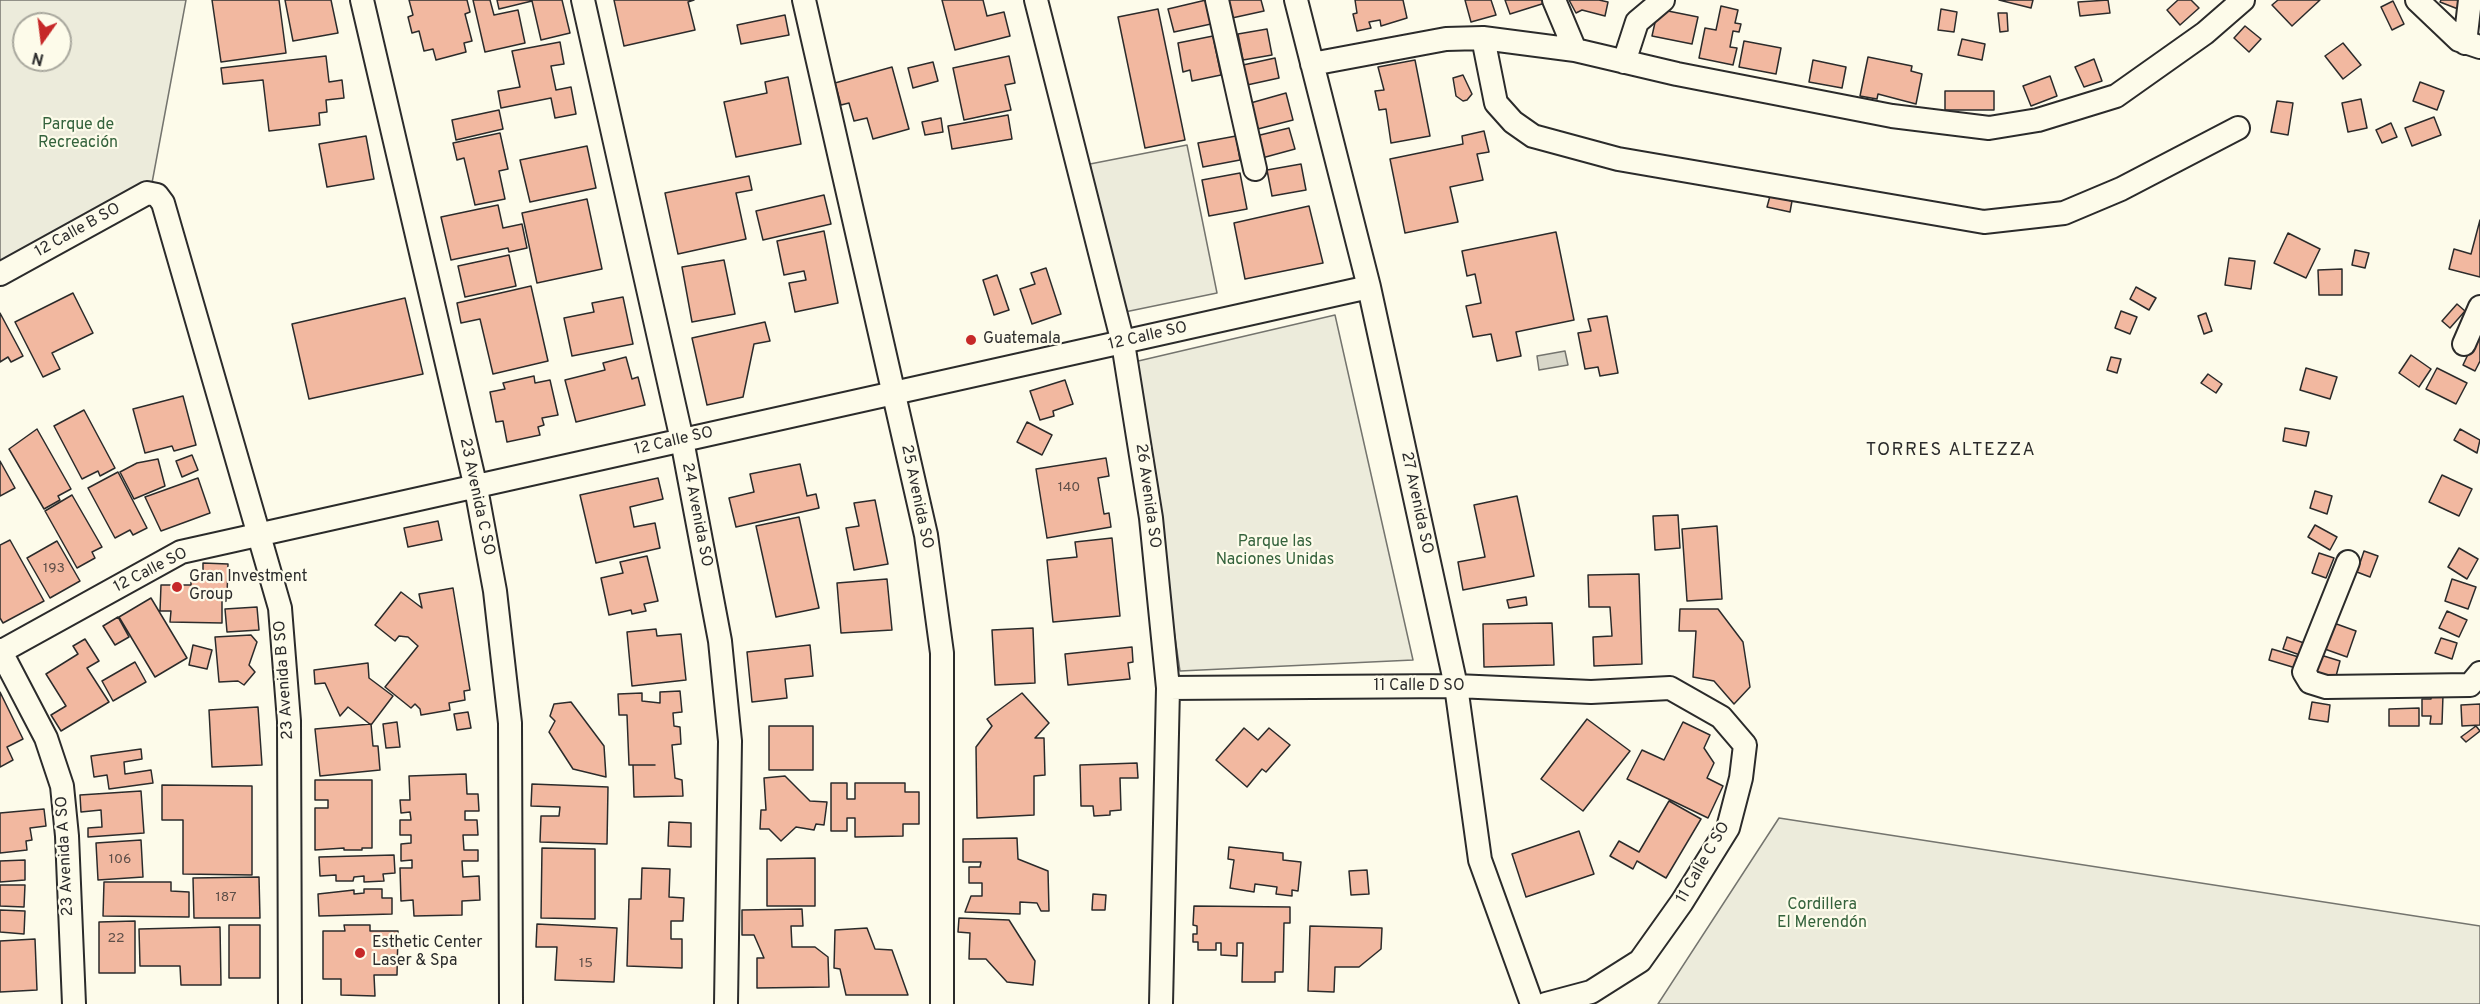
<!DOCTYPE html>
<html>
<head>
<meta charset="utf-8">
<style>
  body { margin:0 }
  #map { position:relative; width:2480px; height:1004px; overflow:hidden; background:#fdfbea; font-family:Overpass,sans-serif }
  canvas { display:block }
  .north { position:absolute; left:12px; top:12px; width:60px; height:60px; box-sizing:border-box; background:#fdfbea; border:2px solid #a9a89e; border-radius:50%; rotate:194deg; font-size:16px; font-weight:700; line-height:24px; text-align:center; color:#2b2b2b }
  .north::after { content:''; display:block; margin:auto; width:21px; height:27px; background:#c62828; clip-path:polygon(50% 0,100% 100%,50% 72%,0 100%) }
</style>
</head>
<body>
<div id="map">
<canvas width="2480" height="1004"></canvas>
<div class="north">N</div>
</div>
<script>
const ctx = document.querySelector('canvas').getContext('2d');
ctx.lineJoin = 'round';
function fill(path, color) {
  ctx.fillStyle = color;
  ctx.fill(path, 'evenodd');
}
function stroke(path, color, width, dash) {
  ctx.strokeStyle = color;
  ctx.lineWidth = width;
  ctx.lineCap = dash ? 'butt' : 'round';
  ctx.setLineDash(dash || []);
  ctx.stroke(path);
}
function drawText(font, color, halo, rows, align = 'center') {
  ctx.font = font + ' Overpass,sans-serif';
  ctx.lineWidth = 4.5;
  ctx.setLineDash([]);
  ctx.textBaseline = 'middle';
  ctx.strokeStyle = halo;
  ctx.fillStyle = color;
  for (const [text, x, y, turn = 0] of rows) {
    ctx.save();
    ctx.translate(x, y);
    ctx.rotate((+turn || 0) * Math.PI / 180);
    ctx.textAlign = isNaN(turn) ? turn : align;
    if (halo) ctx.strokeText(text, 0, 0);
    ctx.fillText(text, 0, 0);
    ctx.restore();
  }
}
const green = new Path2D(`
  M0,0H186L152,183L0,266ZM24,24H60V60H24Z
  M1187,145L1217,293L1120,313L1090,164Z
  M1335,315L1413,660L1180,671L1134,362Z
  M1779,818L2480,926V1004H1658Z`);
fill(green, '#ecebdb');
stroke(green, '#74746e', 1.5);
const water = new Path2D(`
  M1565,351L1568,365L1539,370L1537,356Z`);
fill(water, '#d8d7c9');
stroke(water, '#74746e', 1.5);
const building = new Path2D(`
  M212,0H279L286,53L221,62Z
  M285,0H331L338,33L293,41Z
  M409,0H467L470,12L465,14L472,41L464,43L466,52L436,60L433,49L424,51L419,31L412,33L408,17L413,15Z
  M473,0H490L494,15L518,10L525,43L485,52Z
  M497,0H562L570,33L541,40L532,1L499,9Z
  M614,0H694L688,2L695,30L624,46Z
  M942,0H983L987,16L1004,12L1010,36L955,50Z
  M1206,0L1211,24L1174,32L1168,9Z
  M1228,0H1261L1264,11L1232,18Z
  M1355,0H1403L1407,18L1381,26L1380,20L1369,22L1371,28L1357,31L1353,14L1357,13Z
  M1465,0H1491L1496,15L1471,22Z
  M1505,0H1544L1545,3L1510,14Z
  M1569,0H1599L1608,2L1605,16L1582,10L1576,13Z
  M1999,0H2033L2031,8Z
  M2108,0L2110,13L2080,16L2078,2Z
  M2178,0H2191L2199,8L2180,25L2167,10Z
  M2278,0H2320L2292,26L2272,5Z
  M2441,0H2461L2458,9L2440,2Z
  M2393,1L2404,24L2392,30L2381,7Z
  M1721,6L1738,10L1735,23L1741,24L1739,32L1733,31L1730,47L1737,48L1733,65L1699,58L1705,28L1716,30Z
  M1158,9L1185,140L1145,148L1118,17Z
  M1658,9L1698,17L1692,44L1652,36Z
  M1941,9L1957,12L1954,32L1938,30Z
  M1998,13H2007L2008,31L2000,32Z
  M785,15L789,35L741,44L737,25Z
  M2245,26L2261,39L2249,52L2234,38Z
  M1267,29L1272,55L1243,60L1238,34Z
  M1213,36L1221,75L1192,81L1190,70L1183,72L1178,43Z
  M1962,39L1985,44L1982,60L1958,55Z
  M1744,41L1781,48L1776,74L1739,67Z
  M560,42L564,64L551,66L556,90L571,87L576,114L555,118L551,98L501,108L498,91L520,87L512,51Z
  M2343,43L2361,65L2343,79L2325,56Z
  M326,56L329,82L342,80L344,98L326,100L327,112L319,113L320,125L269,131L263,80L223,84L221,68Z
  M1009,56L1015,83L1005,85L1011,110L964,120L953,68Z
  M1868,57L1912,66L1911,71L1922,74L1916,104L1878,94L1877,99L1860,96Z
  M1275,58L1279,78L1247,85L1243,65Z
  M2094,59L2102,81L2084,87L2075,67Z
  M1415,60L1430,136L1391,143L1386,109L1379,110L1375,91L1384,90L1378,67Z
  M1813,60L1846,67L1842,88L1809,82Z
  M933,62L938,81L913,88L908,68Z
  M892,67L909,129L873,139L867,118L854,121L849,103L841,105L835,83Z
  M1463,75L1472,94L1467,100L1463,101L1456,96L1453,78Z
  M2050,76L2057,96L2031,106L2023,86Z
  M788,77L801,144L736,157L724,102L767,93L765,82Z
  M2420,82L2444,91L2437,110L2413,101Z
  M1945,91H1994V110H1945Z
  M1286,93L1293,120L1254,130L1247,104Z
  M2361,99L2367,128L2348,132L2342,103Z
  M2277,101L2293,103L2288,135L2271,132Z
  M499,110L503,129L456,140L452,120Z
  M1008,115L1012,139L952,149L948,126Z
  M2434,117L2441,135L2412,146L2405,128Z
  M941,118L943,132L925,135L922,122Z
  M2391,123L2397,137L2382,143L2376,130Z
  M1289,128L1295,149L1262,158L1256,136Z
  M1484,131L1489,152L1477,154L1483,180L1450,187L1458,222L1405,233L1390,159L1463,144L1462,136Z
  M500,133L508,169L499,171L505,199L475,205L464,158L457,160L453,143Z
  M366,136L374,179L327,187L319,144Z
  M1236,136L1240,160L1203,167L1198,143Z
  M587,146L596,188L530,202L520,160Z
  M1301,164L1306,190L1272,196L1267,170Z
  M1240,173L1247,209L1209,216L1202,180Z
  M749,176L752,190L736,193L746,239L678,254L665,193Z
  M824,195L831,224L763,240L756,211Z
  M1770,196L1792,201L1790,212L1767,207Z
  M587,199L602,269L537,283L522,213Z
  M498,205L503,228L522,224L527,248L509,252L508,248L451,260L441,217Z
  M1309,206L1323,263L1245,279L1234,223Z
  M2480,220V277L2449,269L2454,249L2471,254Z
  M824,231L838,303L795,312L789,283L806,280L804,271L784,275L777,241Z
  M1556,232L1574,320L1516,332L1521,356L1497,361L1491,334L1473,337L1466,306L1481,303L1475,274L1467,276L1462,251Z
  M2288,233L2320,249L2306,278L2274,263Z
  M2355,250L2369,253L2365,268L2352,265Z
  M509,255L516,286L465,297L458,266Z
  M2229,258L2255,261L2251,289L2225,285Z
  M724,260L735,314L692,322L682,267Z
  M1046,268L1061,314L1032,324L1020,289L1035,284L1031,273Z
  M2342,269V295H2319L2318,270Z
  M997,275L1009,310L994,315L983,280Z
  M531,286L548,361L493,374L480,319L461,323L457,303Z
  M2136,287L2156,298L2149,310L2130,299Z
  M73,293L93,333L52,353L60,369L43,377L15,322Z
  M623,297L633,344L572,356L564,318L594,312L592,303Z
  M405,298L423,374L309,399L292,324Z
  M2457,304L2465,311L2450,328L2442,321Z
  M2121,311L2137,317L2130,334L2115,328Z
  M0,313L23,356L11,362L8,357L0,362Z
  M2206,313L2212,331L2204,334L2198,316Z
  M1607,316L1618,373L1600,376L1598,367L1585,369L1578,333L1591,331L1588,319Z
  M765,322L770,341L754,344L743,397L707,405L692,338Z
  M2477,335L2480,337V361L2475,371L2463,365Z
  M2411,355L2431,369L2419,387L2399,373Z
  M626,357L632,379L638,377L645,405L576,422L565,380L605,370L603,363Z
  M2111,357L2121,359L2117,373L2107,370Z
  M2306,368L2337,377L2330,399L2300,390Z
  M2437,368L2467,383L2456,404L2426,389Z
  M2208,374L2222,384L2216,393L2201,383Z
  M534,376L535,383L550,380L558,415L542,418L544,425L538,427L540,435L507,442L503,421L496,422L490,392L505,389L503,383Z
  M1065,380L1073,404L1053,411L1054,416L1040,420L1030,391Z
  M183,396L196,445L174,451L172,446L145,453L133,409Z
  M84,410L115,468L100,476L98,471L82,479L54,426Z
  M1027,422L1052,435L1042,455L1017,442Z
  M2285,428L2309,432L2306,446L2283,441Z
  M37,429L71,489L58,496L60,500L44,509L9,449Z
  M2460,429L2480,440L2477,453L2454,440Z
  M192,455L198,470L182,477L176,461Z
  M1106,458L1109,476L1098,478L1104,514L1109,513L1111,527L1047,538L1036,469Z
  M158,459L165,486L134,499L120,472L137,463Z
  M0,461L15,488L0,496Z
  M800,464L807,496L816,494L819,508L736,527L729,498L754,492L750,474Z
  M118,472L147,528L133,535L130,530L115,538L88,488Z
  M2442,475L2472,489L2459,516L2429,502Z
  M198,478L210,513L161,531L145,497Z
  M658,478L663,499L630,507L634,527L655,523L660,548L596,563L580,495Z
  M2315,491L2332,496L2327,514L2310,508Z
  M72,495L102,547L92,552L95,558L77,568L45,511Z
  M1517,496L1534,576L1463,590L1458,562L1485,557L1474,505Z
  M875,500L888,564L854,570L846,528L859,526L854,503Z
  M1678,515L1680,548L1655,550L1653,516Z
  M799,517L819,608L776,617L756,526Z
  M438,521L442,540L408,547L404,528Z
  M2315,525L2337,537L2330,550L2308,537Z
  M1717,526L1722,599L1687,601L1682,529Z
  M1112,538L1120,616L1053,622L1047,560L1077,557L1075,542Z
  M10,540L44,601L3,623L0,618V545Z
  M57,541L80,581L50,598L27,558Z
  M2459,548L2478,559L2467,579L2448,567Z
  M2364,551L2378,556L2370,577L2357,572Z
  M2319,553L2334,558L2326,578L2312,573Z
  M647,556L658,601L644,604L646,611L632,614L631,610L609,615L601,578L623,573L620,562Z
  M203,563L228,564L227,596H222V623L170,622L171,611H160L161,585H191V571H203Z
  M1639,574L1642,664L1594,666L1593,637L1612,636L1610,607H1589L1588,575Z
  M887,579L892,630L841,633L837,583Z
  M2452,579L2476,587L2468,609L2445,601Z
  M453,588L470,690L464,691L465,700L449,703L450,710L421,715L420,709L415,704L411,708L385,687L418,646L408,637L399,636L395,641L375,625L401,592L422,608L419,594Z
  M1526,597L1527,605L1509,608L1507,600Z
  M151,598L187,658L155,677L119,617Z
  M257,607L259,630L227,632L225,609Z
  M1680,609H1718L1743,642L1750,687L1734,704L1714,681L1693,677L1696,631H1679Z
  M2447,611L2467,620L2459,637L2439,628Z
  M118,617L129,637L115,645L103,626Z
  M2331,622L2356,631L2347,657L2322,648Z
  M1552,623L1554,665L1484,667L1483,624Z
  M1033,628L1035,683L995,685L992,630Z
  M656,629L657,636L681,634L686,680L632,686L627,632Z
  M251,635L257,642L249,665L255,672L244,685L238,681L219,682L215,637Z
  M2287,637L2304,643L2300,655L2283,649Z
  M2441,638L2457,643L2452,659L2435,653Z
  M85,639L99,661L87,668L109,702L61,731L51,715L66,706L46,674L78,654L73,646Z
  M193,645L212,650L207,669L189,665Z
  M810,645L813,676L785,679L787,698L752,702L747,652Z
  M1132,647L1133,662L1128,663L1130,679L1068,685L1065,654Z
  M2272,649L2302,658L2299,669L2269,660Z
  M2311,652L2340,661L2335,680L2306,672Z
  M135,662L146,682L113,701L102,681Z
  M368,663L369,678L393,696L371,725L348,707L340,716L325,683L315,684L314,670Z
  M680,691L682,712L673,713L674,726L680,727L681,744L672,745L675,778L682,780L683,796L634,797L633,765H655H629L627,715H619L618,694L642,693V701L660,703V692Z
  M0,692L23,739L7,747L13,760L0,767Z
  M1022,693L1049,723L1035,738H1044L1045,775L1034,776V815L977,818L976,747L992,726L987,719Z
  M2431,694L2443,695L2442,724H2430L2431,716H2422V699H2431Z
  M571,702L604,746L606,777L573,769L549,732L555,721L550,716L554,704Z
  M2312,702L2330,705L2328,722L2309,719Z
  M2480,704V725L2462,726L2461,705Z
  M258,707L262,765L212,767L209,710Z
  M2419,708V726H2389V709Z
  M468,712L471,728L457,730L454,714Z
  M1587,719L1630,751L1583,811L1541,779Z
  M397,722L400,747L386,748L383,724Z
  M1683,722L1710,735L1704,748L1714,763L1707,778L1723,786L1708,818L1627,779L1642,750L1664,760Z
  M371,724L373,746H378L380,770L320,776L315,729Z
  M769,726H813V770H769Z
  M2476,726L2480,731L2466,742L2461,737Z
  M1244,728L1258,740L1269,728L1290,745L1266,772L1262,769L1247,787L1216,760Z
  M141,749L142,759L124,762L125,774L151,770L153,783L109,789L107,775L94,777L91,756Z
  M1137,763L1138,778H1120L1121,810L1110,811V815L1094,816L1093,806H1081L1080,765Z
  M466,774L467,794H478L479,811H465V820H477L478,835H463L464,850H478V861H462L463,877L479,876L480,900L462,901V915L414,916L413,900L401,901L400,868H412V860L401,861V844L411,843V835H400V820H411L410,812L401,813L400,800H410L409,776Z
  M785,776L810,801L827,802L824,825L816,824L814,830L796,827L781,841L769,829H760L761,810H766L764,778Z
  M315,780H372V848H362V850H344V848L315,850V808H328V800H315Z
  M831,783H847V799H855V783H905V792H919V824H903V836L855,837V818H847V831H831Z
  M532,784L608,787L607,844L540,842L541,816H559L560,807L531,806Z
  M162,785L252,786V875L183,874V820H162Z
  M141,791L144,833L88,837V828L102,827L101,810L81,812L80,795Z
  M1669,801L1701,819L1666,878L1637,861L1633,869L1610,856L1619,841L1639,852Z
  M44,809L46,826L30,828L32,840L26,841L27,850L0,853V813Z
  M669,822L691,823V847L668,846Z
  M1579,831L1594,874L1526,897L1512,854Z
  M1017,838L1018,859L1048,871L1049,911H1041L1037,903L1020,902V914L965,912L971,896H982V883H969V867H980L981,862H963V839Z
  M141,840L143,877L98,880L96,843Z
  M1229,847L1283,853V860L1301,862L1298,891L1292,890V896L1276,894L1277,887L1255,884L1254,892L1230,888L1234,860L1228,859Z
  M542,848L595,849V919L541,918Z
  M394,855L395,873L383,874L384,881L364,882V876L354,877L353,881H336V875L320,876L319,857Z
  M815,858V906H767V859Z
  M25,860V880L0,882V861Z
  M642,868L670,869L669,897L684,898L683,921H671V939H682V968L627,966L629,899H641Z
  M1367,870L1369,894L1351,895L1349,871Z
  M259,877L260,918H194L193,878Z
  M104,882H171V891L189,892V917L103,916Z
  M0,885H25L24,907L0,906Z
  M364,889H382V898H392V914L319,916L318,894L354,890V894L364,893Z
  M1093,894L1106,895L1105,910H1092Z
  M1194,906L1290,907V923H1284L1283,972H1275V982H1242L1243,943H1237V956L1221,955V943H1216V950H1198V942H1193V934H1197V926L1193,925Z
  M802,909L803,926H791L792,947H815L828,957L829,987L757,988V958H764L754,935H742V910Z
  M0,910L25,911L24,934L0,932Z
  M959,918L1009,920L1035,961L1033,985L1007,982L986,959H969L970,933L958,932Z
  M135,921V973H99V922Z
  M537,924L617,928L614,982L555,980L557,947H536Z
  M229,925H260V978H229Z
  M344,925H370V931H398L397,975H374L375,996L341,995V979H323V931H345Z
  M1310,926L1382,928L1381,949L1359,967H1335L1334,992L1308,991Z
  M220,927L221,985H181L180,966H140L139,929Z
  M867,928L875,949L892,950L908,995H846L840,969L834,968L835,930Z
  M35,939L37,990L0,992V941Z`);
fill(building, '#f2b8a0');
stroke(building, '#2b2b2b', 1.5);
const minor = new Path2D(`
  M362,0L476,488L495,591L510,723L511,1004
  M583,0L682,440L720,641L730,741L726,1004
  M804,0L926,535L942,653V1004
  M1036,0L1123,343L1151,518L1168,688L1161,1004
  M1217,0L1255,169
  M1296,0L1369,287L1456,686L1480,860L1532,1004
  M1554,0L1575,50
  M2417,0L2459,40L2480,47
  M1483,38L1496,103L1513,122L1533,136L1618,159L1984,222L2064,213L2121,189L2238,128
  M2465,43L2470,0
  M1624,62L1637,22L1663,0
  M1312,64L1446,39L1483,38L1575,50L1677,74L1892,116L1989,128L2038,120L2116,96L2205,33L2243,0
  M0,274L147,193L157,195L163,203L280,608L289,721L290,1004
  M2464,344L2480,307
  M2348,562L2304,672L2310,682L2326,687L2470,685L2480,673
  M0,650L46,738L62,786L67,836L74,1004
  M0,652L181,552L1369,287
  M1168,688L1456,686L1591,692L1670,688L1721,717L1745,745L1741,778L1728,828L1682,902L1640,961L1591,992L1546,1004`);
stroke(minor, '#2b2b2b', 26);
stroke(minor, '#fdfbea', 22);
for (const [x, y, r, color] of [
  [971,340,6,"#c62828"],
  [177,587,6,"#c62828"],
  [360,953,6,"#c62828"]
]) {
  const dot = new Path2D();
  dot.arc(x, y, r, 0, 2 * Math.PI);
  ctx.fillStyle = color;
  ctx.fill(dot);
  stroke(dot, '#fdfbea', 2);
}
drawText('14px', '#5d4e48', null, [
  ["140",1069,488],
  ["193",54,569],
  ["106",120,860],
  ["187",226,898],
  ["22",116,939],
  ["15",586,964]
]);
drawText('16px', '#34623c', '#fdfbea', [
  ["Parque de",78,126],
  ["Recreación",78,144],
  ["Parque las",1275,543],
  ["Naciones Unidas",1275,561],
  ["Cordillera",1822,906],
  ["El Merendón",1822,924]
]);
drawText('16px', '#2b2b2b', '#fdfbea', [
  ["12 Calle B SO",78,231,-29],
  ["12 Calle SO",1148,337,-13],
  ["12 Calle SO",674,442,-13],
  ["26 Avenida SO",1147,496,82],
  ["23 Avenida C SO",476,497,78],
  ["25 Avenida SO",916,497,78],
  ["27 Avenida SO",1416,503,78],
  ["24 Avenida SO",696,515,79],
  ["12 Calle SO",151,571,-27],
  ["23 Avenida B SO",285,680,-94],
  ["11 Calle D SO",1419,687],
  ["23 Avenida A SO",66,856,-93],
  ["11 Calle C SO",1704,863,-60]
]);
drawText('16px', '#2b2b2b', '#fdfbea', [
  ["Guatemala",983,340],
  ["Gran Investment",189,578],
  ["Group",189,596],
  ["Esthetic Center",372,944],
  ["Laser & Spa",372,962]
], 'left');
ctx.letterSpacing = '1.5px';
drawText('18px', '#2b2b2b', '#fdfbea', [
  ["TORRES ALTEZZA",1951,451]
]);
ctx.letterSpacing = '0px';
</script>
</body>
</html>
